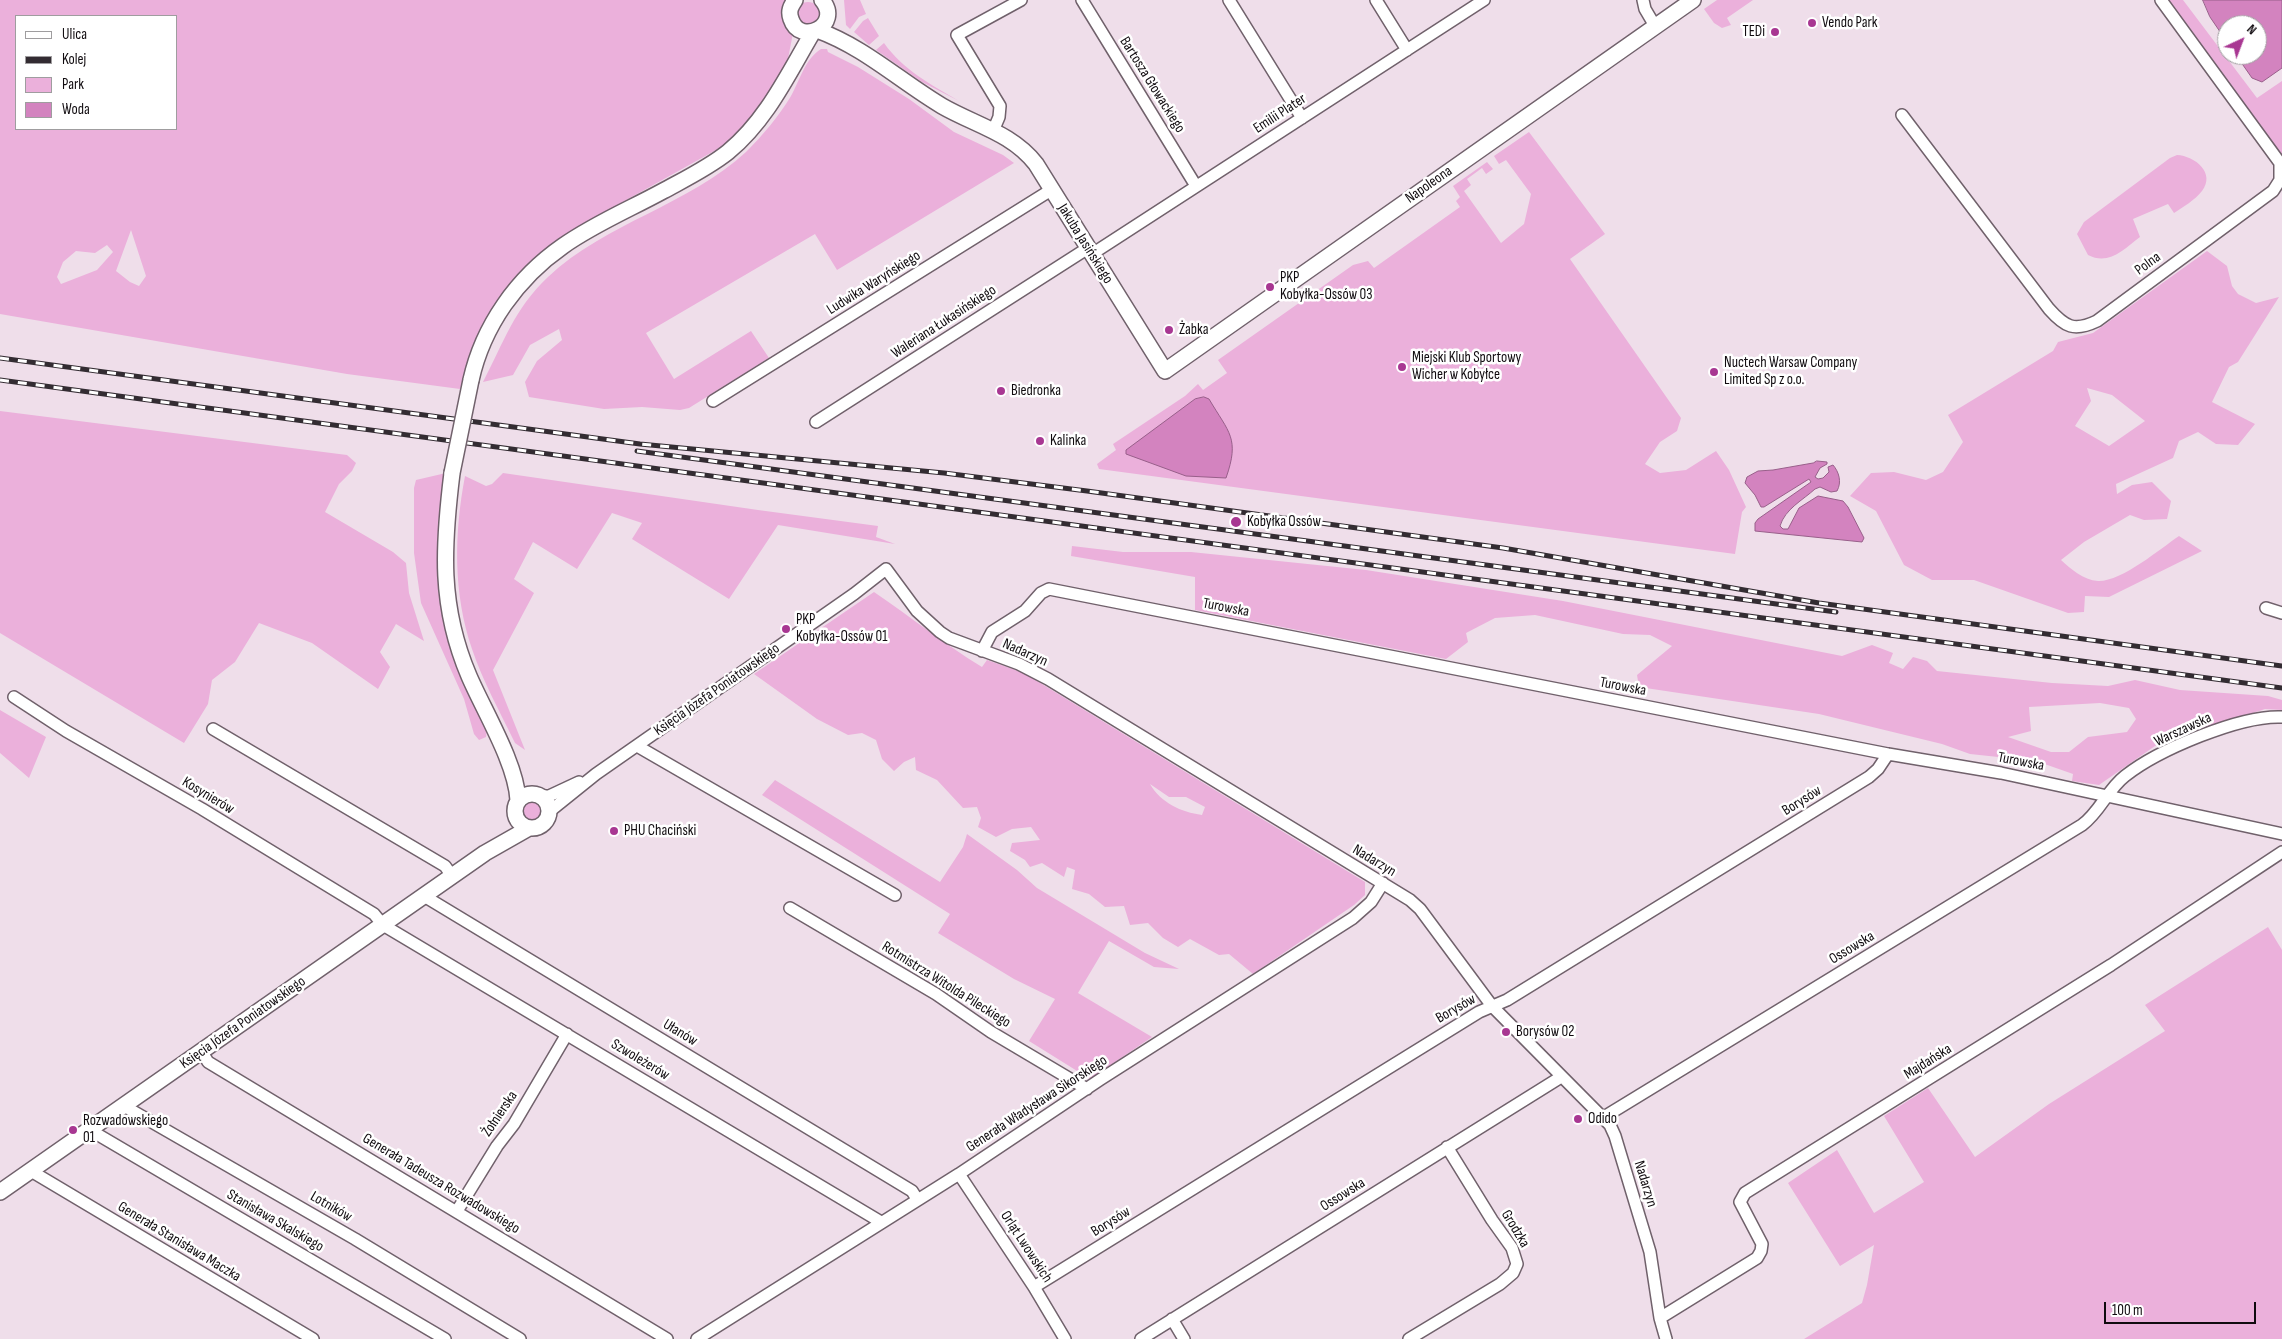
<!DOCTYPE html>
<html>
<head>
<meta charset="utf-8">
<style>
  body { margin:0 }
  #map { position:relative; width:2282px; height:1339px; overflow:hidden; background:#efdeea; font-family:"Sofia Sans Condensed",sans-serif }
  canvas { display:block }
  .legend { position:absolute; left:15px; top:15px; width:162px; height:115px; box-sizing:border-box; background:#fff; border:1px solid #9f9d9f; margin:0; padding:6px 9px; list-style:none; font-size:15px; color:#100b0f }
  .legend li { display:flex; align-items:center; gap:10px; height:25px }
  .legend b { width:25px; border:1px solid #9f9d9f }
  .north { position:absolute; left:2217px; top:15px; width:50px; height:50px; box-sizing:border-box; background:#fff; border:1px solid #9f9d9f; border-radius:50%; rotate:43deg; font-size:14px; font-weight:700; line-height:20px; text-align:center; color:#100b0f }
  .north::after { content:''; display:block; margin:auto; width:18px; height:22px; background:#a83792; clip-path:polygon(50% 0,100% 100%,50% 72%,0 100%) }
  .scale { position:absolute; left:2104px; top:1302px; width:152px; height:22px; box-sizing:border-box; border:2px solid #100b0f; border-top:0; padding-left:6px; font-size:15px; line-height:18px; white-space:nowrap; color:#100b0f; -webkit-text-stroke:4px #fff; paint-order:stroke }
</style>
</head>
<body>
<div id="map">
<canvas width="2282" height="1339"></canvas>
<ul class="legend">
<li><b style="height:6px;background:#fff"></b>Ulica</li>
<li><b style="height:6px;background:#332c32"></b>Kolej</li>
<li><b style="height:14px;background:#ebb0db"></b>Park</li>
<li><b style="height:14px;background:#d383bf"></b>Woda</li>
</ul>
<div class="north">N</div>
<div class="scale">100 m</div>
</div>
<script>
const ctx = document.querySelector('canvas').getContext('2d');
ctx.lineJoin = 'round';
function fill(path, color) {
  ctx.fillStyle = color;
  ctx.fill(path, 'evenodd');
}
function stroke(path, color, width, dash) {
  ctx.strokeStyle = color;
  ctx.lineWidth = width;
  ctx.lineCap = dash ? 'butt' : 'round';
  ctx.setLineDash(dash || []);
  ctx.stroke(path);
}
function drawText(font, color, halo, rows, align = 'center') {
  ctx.font = font + ' "Sofia Sans Condensed",sans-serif';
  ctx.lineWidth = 5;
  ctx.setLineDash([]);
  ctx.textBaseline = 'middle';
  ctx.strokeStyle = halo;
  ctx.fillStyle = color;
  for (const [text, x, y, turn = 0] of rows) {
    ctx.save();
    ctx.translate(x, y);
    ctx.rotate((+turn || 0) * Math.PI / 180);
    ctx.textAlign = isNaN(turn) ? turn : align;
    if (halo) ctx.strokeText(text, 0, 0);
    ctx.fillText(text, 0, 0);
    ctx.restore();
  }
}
fill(new Path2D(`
  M0,0H786L793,33L787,64L780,79L751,121L725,145L576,228L534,259L500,296L488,315L473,347L460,389L347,374L0,314ZM16,16H176V129H16ZM131,230L146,276L139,286L130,282L116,271ZM107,245L113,252L97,270L61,284L57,277L63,262L76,251L95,253Z
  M844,0H860L866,14L859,17L850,29L846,25Z
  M1717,0H1753L1727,18L1731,25L1722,28L1714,23L1704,9Z
  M2168,0H2183L2257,98L2282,81V155Z
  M797 13a11 11 0 1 1 22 0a11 11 0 1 1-22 0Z
  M868,18L879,36L869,45L854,32L863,21Z
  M884,43C903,70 932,85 959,101L922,82L876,50Z
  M821,49H827L828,52L858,67L909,99L954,132L1003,155L1014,163L837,270L815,234L646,333L674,379L751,331L769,358L689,408L680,410L642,407L604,409L529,397L525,382L537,361L562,340L559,329L530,345L513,375L483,382C504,342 514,309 548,277C605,223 689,205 746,152C763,135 779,116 791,96C800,80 805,59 821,49Z
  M1529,132L1605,234L1570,259L1681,418L1677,431L1660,442L1645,464L1660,473L1686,470L1716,451L1729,470L1746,507L1742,512L1735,554L1099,469L1097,464L1116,450L1113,444L1185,396L1198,384L1203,390L1227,373L1218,360L1353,265L1368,261L1374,268L1460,207L1456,201L1460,197L1453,186L1487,162L1493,169L1486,174L1482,168L1467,179L1471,185L1464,191L1501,243L1524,224L1531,194L1506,160L1499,164L1494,156Z
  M2177,155C2195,156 2216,173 2202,191C2195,200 2183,207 2174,213L2168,204L2133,219L2140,237C2124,249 2109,266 2088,255L2077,234L2084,222L2170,158Z
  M2207,251L2227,266L2232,286L2238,294L2256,303L2279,297L2238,362L2229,367L2212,402L2255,424L2238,445L2216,444L2198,432L2179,441L2173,458L2116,484L2117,494L2132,485L2152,482L2171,501L2167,519L2144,520L2130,515L2084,542L2061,560C2071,569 2083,580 2098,581C2121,582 2160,549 2179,536L2202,551L2109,597L2085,596L2084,612L2068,613L1974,580H1932L1904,565L1876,511L1850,496L1871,473L1894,472L1926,480L1943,472L1963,442L1948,415L2053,351L2058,342L2093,333ZM2087,388L2112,395L2145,421L2109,446L2075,426L2091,401Z
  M0,411L347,455L356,463L352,471L339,484L325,512L393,552L406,563L409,593L424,641L396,624L380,652L390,667L378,689L312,643L259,623L235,662L212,680L208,704L184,743L0,633Z
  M446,473L439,532V577L487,729L486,737L479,740L474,734L464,699L421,603L414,553V488L416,480Z
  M503,473L758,510L878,526L876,537L895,544L778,525L729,599L632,539L642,523L612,513L577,569L533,542L514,579L534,593L493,670L525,750L515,743C500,712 483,682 472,649C453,593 454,534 465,476L486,486L492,484Z
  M1072,546L1123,552H1191L1366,570L1563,601L1842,656L1872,645L1893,653L1889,663L1903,669L1913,657L1927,661L1937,671L2052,683L2108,686L2135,680L2180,690L2268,696L2282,700V710L2265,709L2155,746L2099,785L2072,781L2073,774L2036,761L1970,754L1942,744L1819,714L1639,687L1637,675L1672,646L1650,635L1623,634L1535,615L1495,618L1466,633L1468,642L1446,659L1195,610V577L1071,556ZM2100,703L2129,708L2136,719L2127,732L2088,737L2069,752H2051L2008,737L2031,731L2029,707Z
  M874,592C911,617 944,644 982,667L987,660L1024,673L1365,882V895L1354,905L1253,974L1229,954L1219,955L1190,939L1178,947L1163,938L1148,923L1130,925L1124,906L1105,907L1089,894L1072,889L1075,870L1067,867L1064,877L1042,863L1030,867L1025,860L1010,851L1012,843L1040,840L1031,827L1012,829L996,837L978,827L981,818L977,807L963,808L937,780L916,770L915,757L904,762L894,771L882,759L876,740L862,733L848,735L817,719L754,674ZM1150,784L1169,797H1186L1205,807L1202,815C1181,812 1161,803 1150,784Z
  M0,710L46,737L29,778L0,753Z
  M775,780L940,882L963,847L967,834L1017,870L1037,888L1145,953L1179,969L1154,967L1109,941L1078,993L1152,1037L1090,1079L1029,1041L1055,999L1014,979L938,933L950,914L762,795Z
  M521 811a11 11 0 1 1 22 0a11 11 0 1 1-22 0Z
  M2268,927L2282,950V1339H1804L1862,1303L1867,1285L1874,1245L1840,1266L1788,1183L1837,1150L1874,1213L1924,1182L1884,1116L1928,1088L1975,1157L2049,1104L2165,1031L2145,1005Z`), '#ebb0db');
const water = new Path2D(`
  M2203,0H2282V68L2262,82L2252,78L2236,55H2257V25H2227V42L2210,17Z
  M1204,397L1209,399C1229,433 1240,438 1226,478L1186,476L1126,454V450L1195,399Z
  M1817,461L1827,462V464L1820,468L1815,477L1818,479L1823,478L1829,472L1828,467L1833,465C1839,472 1842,482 1837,491L1831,492L1820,487L1815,489C1803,500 1785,509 1780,526L1783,529H1788L1799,508L1818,496L1843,501L1848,507L1864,538L1862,542L1755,531V523L1758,519L1811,482L1809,479L1764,507H1761L1755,495L1745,483L1747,477L1758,471L1773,470L1813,463Z`);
fill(water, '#d383bf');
stroke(water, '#985f8a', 1);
const street = new Path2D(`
  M1082,0L1196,186
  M1229,0L1302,118
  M1376,0L1407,50
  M1643,0L1645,9L1655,26
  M1902,115L2049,309C2065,327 2074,332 2097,321L2273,191L2280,180V163L2161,0
  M993,131L999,117L1000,106L957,35L1021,0
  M1092,254L1484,0
  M713,401L1051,190
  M816,422L1088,248
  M2266,608L2282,613
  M982,651L992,632L1025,611L1041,593L1049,589L1888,754L2001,773L2282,834
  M14,697L66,731L202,809L374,914L383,925L881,1222
  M213,729L445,866L452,876
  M637,746L895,895
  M542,796H549L579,782
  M550,811L596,774L854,594L886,569L917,611L940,632L949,638L1019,664L1048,679L1410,900L1420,909L1492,1006L1610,1125L1615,1136L1650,1252L1660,1318L1666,1339
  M424,896L912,1191L917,1199
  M790,908L936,994L991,1032L1087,1089
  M202,1052L208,1062L667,1339
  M124,1106L355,1239L520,1339
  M1604,1117L2082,825C2100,812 2107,790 2125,776C2158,750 2240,715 2282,717
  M90,1130L445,1339
  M33,1169L36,1174L313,1339
  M959,1174L1034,1287L1065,1339
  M457,1211L497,1146L514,1124L567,1034
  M1034,1287L1479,1012L1507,1000L1869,777L1878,769L1888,754
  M1660,1318L1757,1258L1761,1251L1762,1244L1740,1202L1745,1193L2111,965L2282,852
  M1172,1319L1184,1339
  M697,1339L959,1174L1101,1079L1353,918L1371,902L1383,883
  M1141,1339L1561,1077
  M1409,1339L1500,1284L1513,1273L1517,1264L1512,1248L1492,1220L1447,1147`);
const secondary = new Path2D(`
  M795,0C791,6 788,11 791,19C800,47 843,25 822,0
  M817,30C864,47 900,81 942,106C975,125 1012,133 1036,164L1165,371L1693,0
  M471,380C483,326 517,278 563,246C594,224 630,209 663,191C685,179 708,168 728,152C767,120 788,74 813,32
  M452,473C443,546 439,606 469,676C484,711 516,763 518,800
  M515 811a17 17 0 1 1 34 0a17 17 0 1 1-34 0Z
  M0,1192L485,853L529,828`);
stroke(street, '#70616b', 14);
stroke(secondary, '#70616b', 18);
stroke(street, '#fff', 11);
stroke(secondary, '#fff', 15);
const rail = new Path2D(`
  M0,358L640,444L944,473L1087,491L1503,548L1819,603L2282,666
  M0,380L2282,688
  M637,451L1836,612`);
stroke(rail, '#332c32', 5);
stroke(rail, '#fff', 3, [9]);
const secondaryBridge = new Path2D(`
  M452,473L471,380`);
stroke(secondaryBridge, '#70616b', 18, []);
stroke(secondaryBridge, '#fff', 15);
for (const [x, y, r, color] of [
  [1812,23,5,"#a83792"],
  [1775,32,5,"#a83792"],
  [1270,287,5,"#a83792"],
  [1169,330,5,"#a83792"],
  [1402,367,5,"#a83792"],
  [1714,372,5,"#a83792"],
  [1001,391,5,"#a83792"],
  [1040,441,5,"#a83792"],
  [1236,522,6,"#a83792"],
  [786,629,5,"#a83792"],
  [614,831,5,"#a83792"],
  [1506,1032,5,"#a83792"],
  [1578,1119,5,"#a83792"],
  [73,1130,5,"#a83792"]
]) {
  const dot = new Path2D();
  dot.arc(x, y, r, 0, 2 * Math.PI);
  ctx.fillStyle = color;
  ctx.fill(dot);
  stroke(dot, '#fff', 2);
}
drawText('15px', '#100b0f', '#fff', [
  ["Vendo Park",1822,23],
  ["TEDi",1765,32,"right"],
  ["PKP",1280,278],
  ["Kobyłka-Ossów 03",1280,295],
  ["Żabka",1179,330],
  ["Miejski Klub Sportowy",1412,358],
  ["Wicher w Kobyłce",1412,375],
  ["Nuctech Warsaw Company",1724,363],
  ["Limited Sp z o.o.",1724,380],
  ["Biedronka",1011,391],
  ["Kalinka",1050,441],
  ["Kobyłka Ossów",1247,522],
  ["PKP",796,620],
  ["Kobyłka-Ossów 01",796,637],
  ["PHU Chaciński",624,831],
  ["Borysów 02",1516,1032],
  ["Odido",1588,1119],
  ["Rozwadowskiego",83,1121],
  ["01",83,1138]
], 'left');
drawText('15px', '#100b0f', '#fff', [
  ["Bartosza Głowackiego",1152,85,58],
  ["Emilii Plater",1280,114,-33],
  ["Napoleona",1429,185,-35],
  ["Jakuba Jasińskiego",1085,244,58],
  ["Polna",2148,264,-36],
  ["Ludwika Waryńskiego",874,283,-32],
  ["Waleriana Łukasińskiego",944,322,-33],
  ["Turowska",1226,608,11],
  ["Nadarzyn",1025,653,24],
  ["Turowska",1623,687,11],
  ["Księcia Józefa Poniatowskiego",717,690,-35],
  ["Warszawska",2183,730,-25],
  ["Turowska",2021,762,11],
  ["Kosynierów",208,796,31],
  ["Borysów",1802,801,-32],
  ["Nadarzyn",1374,861,31],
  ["Ossowska",1852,948,-31],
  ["Rotmistrza Witolda Pileckiego",946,985,32],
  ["Borysów",1456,1009,-30],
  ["Księcia Józefa Poniatowskiego",243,1023,-35],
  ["Ułanów",680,1033,31],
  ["Szwoleżerów",640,1060,31],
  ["Majdańska",1928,1062,-32],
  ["Generała Władysława Sikorskiego",1037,1104,-33],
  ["Żołnierska",500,1114,-56],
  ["Generała Tadeusza Rozwadowskiego",441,1184,31],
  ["Nadarzyn",1645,1184,73],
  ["Ossowska",1343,1195,-32],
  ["Lotników",331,1207,30],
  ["Stanisława Skalskiego",275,1221,30],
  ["Borysów",1111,1222,-32],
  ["Grodzka",1515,1229,59],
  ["Generała Stanisława Maczka",179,1242,31],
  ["Orląt Lwowskich",1026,1247,57]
]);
</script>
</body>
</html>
